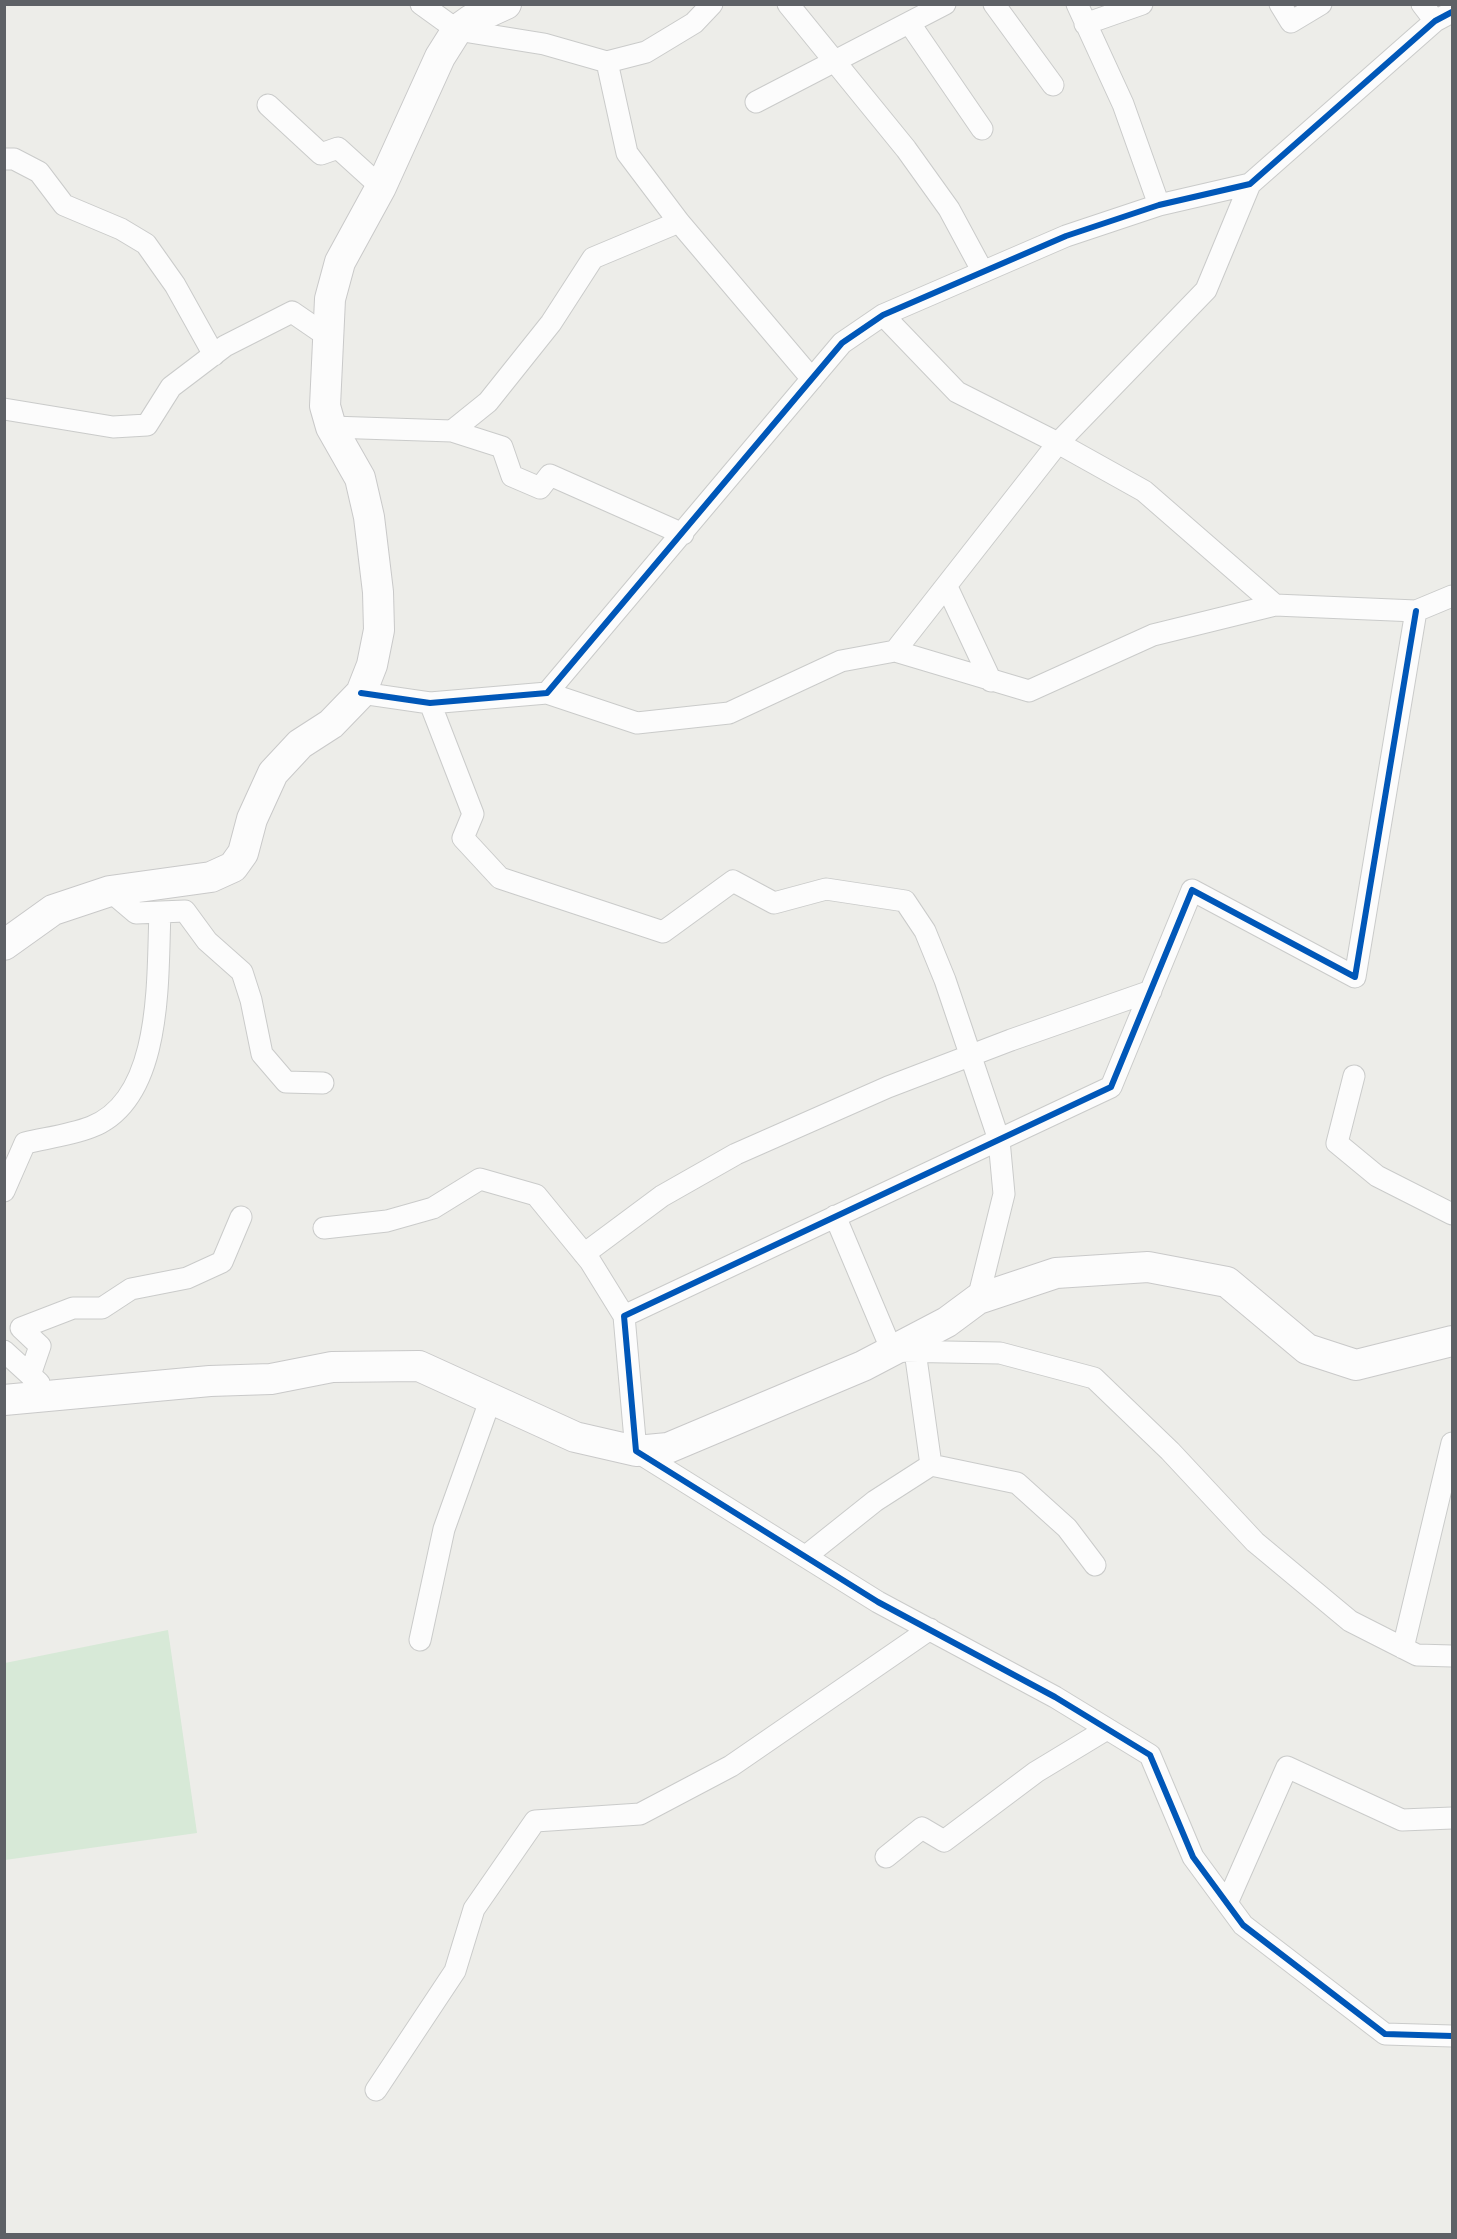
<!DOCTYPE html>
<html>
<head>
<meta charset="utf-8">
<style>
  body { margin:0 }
  #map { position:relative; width:1457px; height:2239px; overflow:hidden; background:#edede9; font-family:Figtree,sans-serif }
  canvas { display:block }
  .frame { position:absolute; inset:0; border:6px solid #5e6166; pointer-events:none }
</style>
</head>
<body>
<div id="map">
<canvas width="1457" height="2239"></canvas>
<div class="frame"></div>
</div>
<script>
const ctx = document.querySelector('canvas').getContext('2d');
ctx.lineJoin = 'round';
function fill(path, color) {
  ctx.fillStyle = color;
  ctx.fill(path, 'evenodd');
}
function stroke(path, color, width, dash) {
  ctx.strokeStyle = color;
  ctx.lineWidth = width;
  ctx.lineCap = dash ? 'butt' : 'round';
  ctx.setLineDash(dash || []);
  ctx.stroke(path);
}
fill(new Path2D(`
  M168,1630L197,1833L5,1860V1663Z`), '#d7e9d7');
const street = new Path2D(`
  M421,4L457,30L544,44L607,62L646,52L694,23L712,4
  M788,4L906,149L949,209L983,272
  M994,4L1053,85
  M1077,4L1123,104L1159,205
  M1280,4L1291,22L1321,4
  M1422,4L1435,21
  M910,24L982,129
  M1085,24L1142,4
  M607,62L627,153L679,222L812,379
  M756,102L945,4
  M268,105L321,154L338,148L381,187
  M4,159H14L39,172L64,205L121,229L146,244L175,285L214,355
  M883,315L957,392L1058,443L1144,491L1275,605
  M4,409L113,427L147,425L171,387L225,346L292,312L327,336
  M331,427L452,431L488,402L551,323L593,258L679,222
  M452,431L502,447L512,476L540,488L550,475L683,534
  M947,587L991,681
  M1416,611L1355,977L1192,890L1111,1087L624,1316L636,1451L878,1602L1055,1697L1150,1755L1193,1857L1243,1925L1385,2034L1452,2036
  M895,651L1058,443L1206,290L1250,184
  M361,693L430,703L547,693L842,343L883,315L1066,236L1159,205L1250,184L1435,21L1452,12
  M547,693L637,723L729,713L841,661L895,651L1029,691L1153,635L1275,605L1416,611L1452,596
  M430,703L473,814L463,838L500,878L663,932L733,881L774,903L826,889L905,901L925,931L945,980L999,1140L1004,1194L978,1299
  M110,891L136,913L185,911L207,941L242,972L251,1000L262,1054L286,1082L323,1083
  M1354,1076L1337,1143L1377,1176L1452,1214
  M4,1191L25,1143C46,1138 70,1135 91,1127C164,1099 157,976 160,913
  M835,1216L892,1351L1000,1353L1094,1378L1170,1451L1255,1542L1350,1621L1417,1655L1452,1656
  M324,1228L387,1221L433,1208L480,1179L536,1195L590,1261L624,1316
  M584,1254L662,1196L736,1154L888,1087L1011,1040L1151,991
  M4,1351L39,1383
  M915,1351L931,1465
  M30,1375L40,1346L21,1328L73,1308H102L131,1289L187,1278L222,1262L241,1217
  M806,1556L875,1501L931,1465L1017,1483L1067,1528L1095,1565
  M420,1640L444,1529L491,1398
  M1403,1648L1452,1443
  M886,1857L922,1828L944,1841L1036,1772L1107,1729
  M1227,1903L1287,1767L1402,1820L1452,1818
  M376,2090L455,1971L474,1909L535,1821L640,1814L731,1766L930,1629`);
const secondary = new Path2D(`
  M4,945L53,910L110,891L211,877L233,867L243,853L252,819L273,773L300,744L331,724L361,693L372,665L379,630L378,592L369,517L360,478L331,427L325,406L330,299L340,262L381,187L440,57L457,30L471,20L506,4
  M4,1400L210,1381L271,1379L332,1367L419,1366L575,1437L636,1451L668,1448L863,1366L947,1322L978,1299L1056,1273L1148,1267L1227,1282L1307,1349L1356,1365L1452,1341`);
stroke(street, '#cacbca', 23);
stroke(secondary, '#c9c9c9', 32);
stroke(street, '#fcfcfc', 21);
stroke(secondary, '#fcfcfc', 30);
stroke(new Path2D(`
  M1416,611L1355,977L1192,890L1111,1087L624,1316L636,1451L878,1602L1055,1697L1150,1755L1193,1857L1243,1925L1385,2034L1452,2036
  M361,693L430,703L547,693L842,343L883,315L1066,236L1159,205L1250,184L1435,21L1452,12`), '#0057b8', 6);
</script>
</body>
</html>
